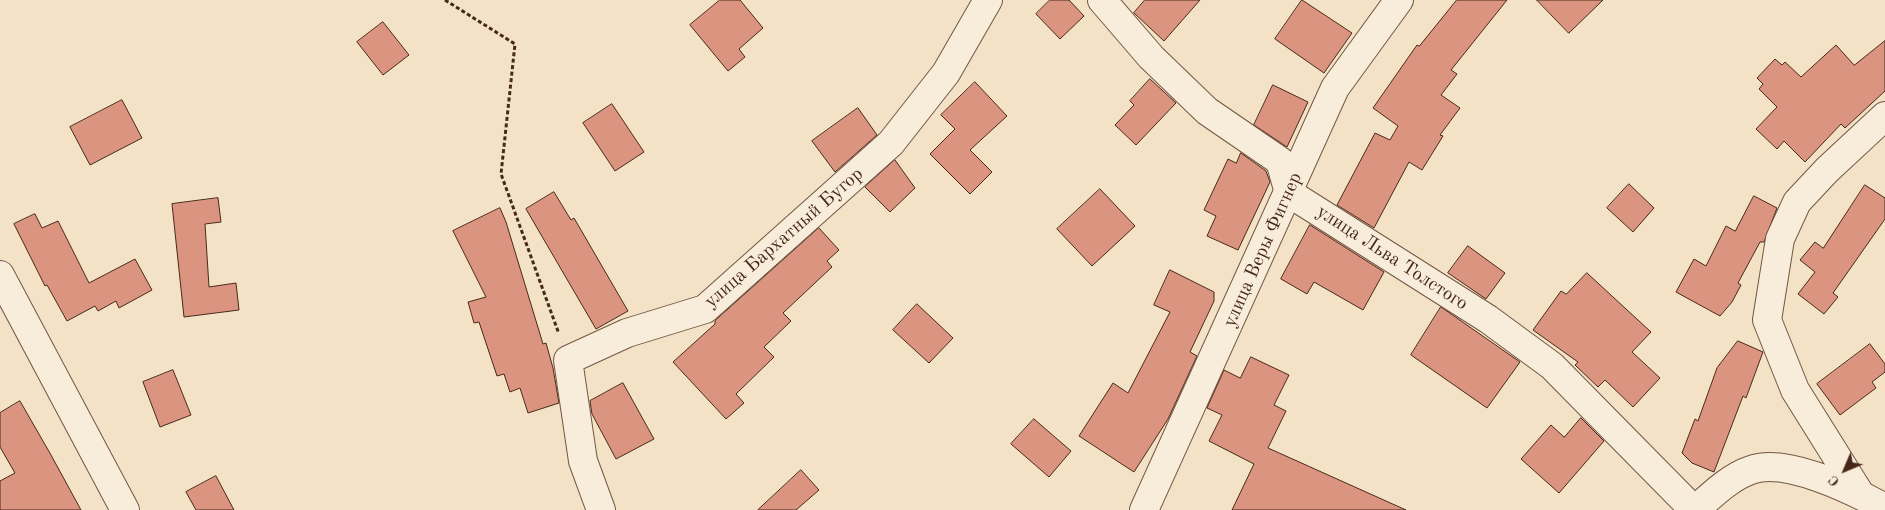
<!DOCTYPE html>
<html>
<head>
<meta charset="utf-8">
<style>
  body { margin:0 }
  #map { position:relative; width:1885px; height:510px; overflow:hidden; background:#f4e2c6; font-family:"Old Standard TT",serif }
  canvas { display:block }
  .north { position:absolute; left:1820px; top:445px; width:50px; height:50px; -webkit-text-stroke:4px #f8ecda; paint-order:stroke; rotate:225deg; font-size:14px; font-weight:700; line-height:20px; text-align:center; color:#482919 }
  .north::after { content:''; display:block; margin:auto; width:18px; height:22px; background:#482919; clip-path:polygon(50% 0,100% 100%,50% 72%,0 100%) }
</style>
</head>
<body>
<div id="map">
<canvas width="1885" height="510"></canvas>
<div class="north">С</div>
</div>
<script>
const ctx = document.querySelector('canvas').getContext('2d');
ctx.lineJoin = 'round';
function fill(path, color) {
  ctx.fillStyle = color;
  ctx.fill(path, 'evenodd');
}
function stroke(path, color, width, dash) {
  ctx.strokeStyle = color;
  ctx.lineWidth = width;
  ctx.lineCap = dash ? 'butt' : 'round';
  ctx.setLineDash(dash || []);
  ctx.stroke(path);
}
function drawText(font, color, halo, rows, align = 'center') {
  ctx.font = font + ' "Old Standard TT",serif';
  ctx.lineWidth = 4;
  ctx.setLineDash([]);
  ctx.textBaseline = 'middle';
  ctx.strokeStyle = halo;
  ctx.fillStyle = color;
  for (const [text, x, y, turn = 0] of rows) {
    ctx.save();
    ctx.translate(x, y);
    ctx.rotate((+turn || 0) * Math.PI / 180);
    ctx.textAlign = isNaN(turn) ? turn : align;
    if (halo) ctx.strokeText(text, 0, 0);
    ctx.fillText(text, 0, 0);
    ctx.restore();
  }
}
const building = new Path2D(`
  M720,0H740L763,28L739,49L745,57L728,71L690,25Z
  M1050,0H1069L1084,16L1060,39L1036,14Z
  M1145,0H1200L1164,41L1134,13Z
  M1302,0L1352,33L1324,73L1275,39Z
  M1457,0H1507L1451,70L1457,74L1441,95L1460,108L1440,135L1443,136L1422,170L1409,162L1374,228L1337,205L1375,133L1390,140L1398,126L1373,108L1417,45L1419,46Z
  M1537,0H1603L1569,33Z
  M383,22L409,55L383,75L357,42Z
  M1885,41V91L1845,128L1841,124L1805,162L1784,141L1777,149L1756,129L1777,107L1759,89L1763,84L1757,78L1775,59L1782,65L1785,62L1801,77L1836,45L1854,65Z
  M1150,79L1176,103L1136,145L1115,125L1134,105L1130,101Z
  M975,82L1007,116L970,150L992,172L970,194L930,154L955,129L941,115Z
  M1273,85L1308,102L1287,147L1254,125Z
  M122,100L142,138L90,165L70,127Z
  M612,104L644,152L615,171L583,123Z
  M858,108L877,135L835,172L812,141Z
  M1241,153L1266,171L1270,182L1238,250L1207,236L1216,216L1204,210L1228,159L1236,163Z
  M895,160L915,188L890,212L865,187Z
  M1629,184L1654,208L1633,232L1607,208Z
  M1865,185L1885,198V219L1833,293L1838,297L1824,314L1798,294L1815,272L1800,260L1815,242L1823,248Z
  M1100,189L1135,226L1092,266L1057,229Z
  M554,192L571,220L574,218L628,311L596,329L526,209Z
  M1754,196L1777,208L1764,242H1760L1738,283L1741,285L1732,302L1720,316L1676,292L1694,259L1706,266L1726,226L1735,231Z
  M218,198L221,222L205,224L209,287L236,283L239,310L184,317L172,204Z
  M500,208L506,222L543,344L546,343L553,368L559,403L528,413L520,388L510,392L504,374L497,376L479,322L474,323L468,302L486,297L453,231Z
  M35,214L42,228L58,221L89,283L135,259L152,290L119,308L116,301L98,311L95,306L67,321L47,285L45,286L14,224Z
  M1310,225L1384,272L1363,310L1314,282L1307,294L1281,279Z
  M819,228L839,250L827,261L832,267L783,313L791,321L764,347L774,357L736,394L744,403L726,419L673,362L715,324V321Z
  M1468,246L1505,273L1486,299L1448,273Z
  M1170,270L1214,292V301L1190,352L1197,356L1168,419L1134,472L1079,436L1113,383L1128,393L1170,312L1154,305Z
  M1587,273L1651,332L1632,352L1660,378L1633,407L1605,380L1598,387L1575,365L1578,362L1533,330L1561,291L1566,294Z
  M917,304L953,338L929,363L893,330Z
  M1441,307L1520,362L1487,408L1411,355Z
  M1738,341L1763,352L1746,398L1743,396L1714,472L1692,463L1682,453L1695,419L1698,421L1717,368Z
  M1870,344L1885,364V372L1872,382L1876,388L1840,415L1817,384Z
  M1251,357L1289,375L1274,405L1286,411L1268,448L1406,510H1232L1254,464L1209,441L1222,415L1207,408L1224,370L1240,378Z
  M173,370L191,415L160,427L143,382Z
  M623,383L654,439L616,459L592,414L590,401Z
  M20,401L51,455L81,510H0V481L15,473L0,447V413Z
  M1581,418L1604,441L1559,493L1521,459L1551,425L1564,437Z
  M1034,419L1071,451L1049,477L1011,444Z
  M801,470L819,490L796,510H758Z
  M216,476L234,510H196L186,492Z`);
fill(building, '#db9480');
stroke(building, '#482919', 1);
const minor = new Path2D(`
  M1102,0L1151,57L1207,111L1280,161L1289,193L1488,319L1552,366L1694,510
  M1860,494L1795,390L1767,320L1780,239L1797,202L1827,170L1885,116
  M601,510L583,461L568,360L627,333L705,309L891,143L946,73L988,0
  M1144,510L1335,88L1399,0
  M1695,510C1712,495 1730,477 1751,470C1786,457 1854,491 1885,508`);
const tertiary = new Path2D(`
  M0,275L125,510`);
stroke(minor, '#735744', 30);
stroke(tertiary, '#735744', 30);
stroke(new Path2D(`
  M445,0L515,44L501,174L559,334`), '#482919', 3, [4, 2.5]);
stroke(minor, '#f8ecda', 28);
stroke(tertiary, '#f8ecda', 28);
drawText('19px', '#482919', '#f8ecda', [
  ["улица Бархатный Бугор",784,238,-41],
  ["улица Веры Фигнер",1263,250,-66],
  ["улица Льва Толстого",1392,258,33]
]);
</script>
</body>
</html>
